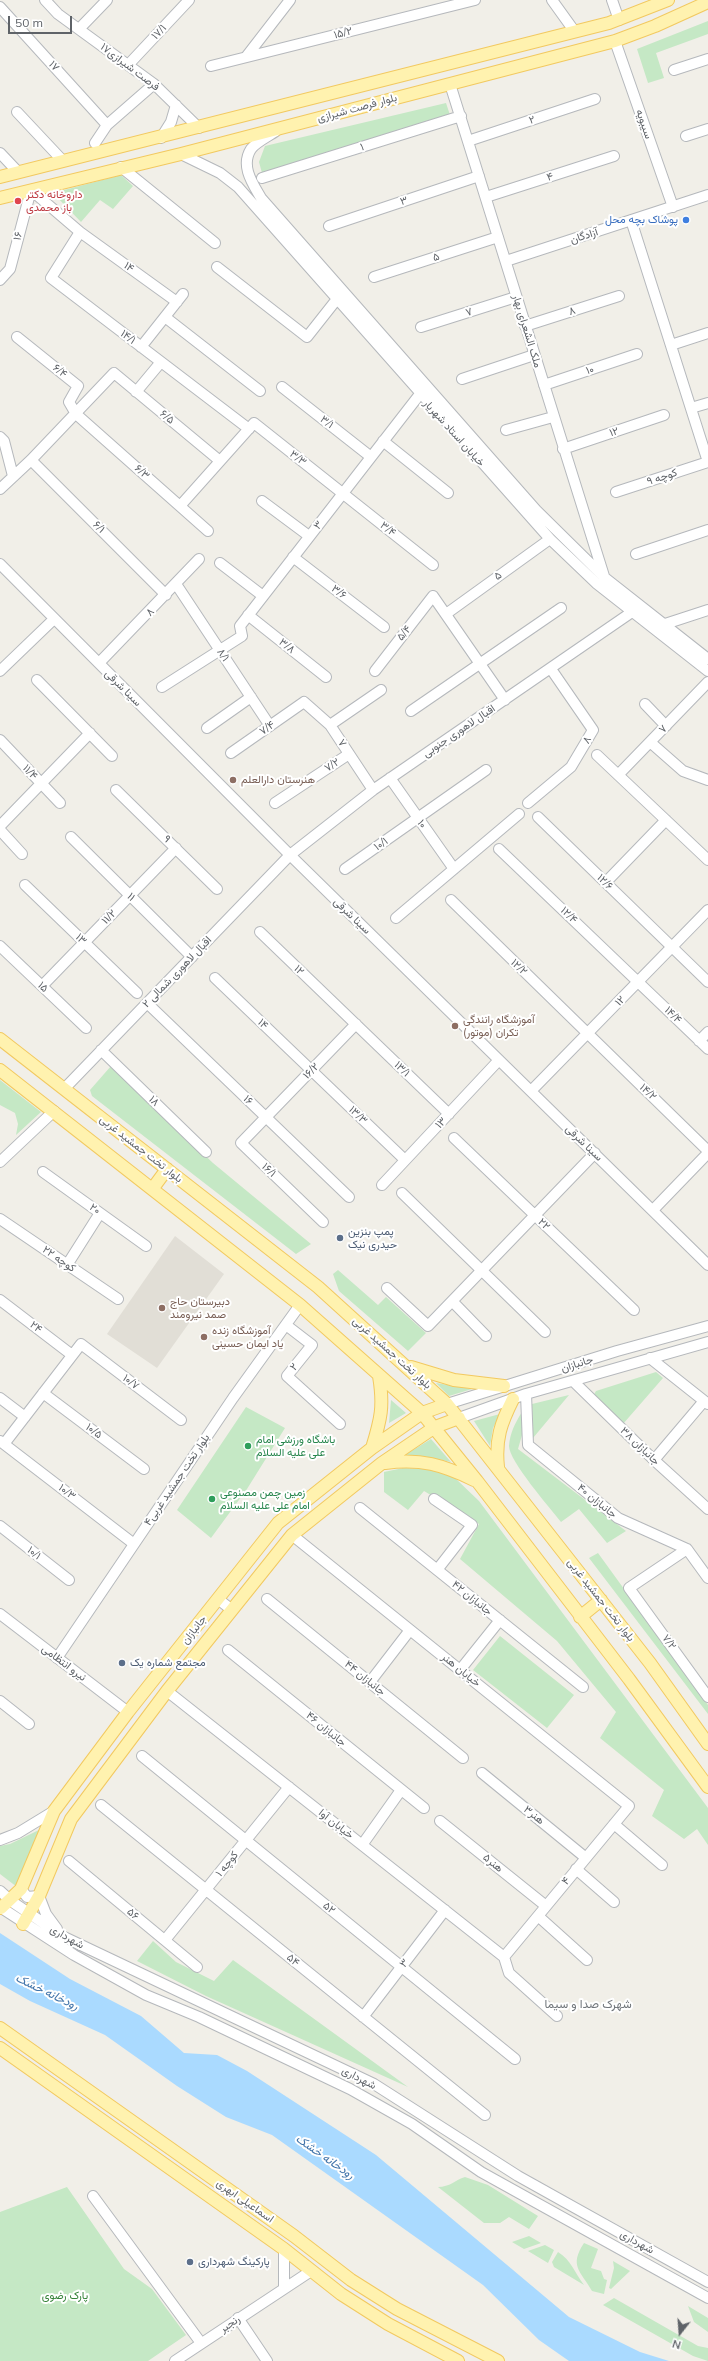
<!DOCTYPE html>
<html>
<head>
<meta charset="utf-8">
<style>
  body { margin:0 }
  #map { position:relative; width:708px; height:2361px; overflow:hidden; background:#f1efe8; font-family:Mulish,sans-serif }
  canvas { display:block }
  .north { position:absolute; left:660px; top:2313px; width:40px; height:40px; -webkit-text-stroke:3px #fff; paint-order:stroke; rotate:197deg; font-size:11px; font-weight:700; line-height:16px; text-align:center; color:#5f6368 }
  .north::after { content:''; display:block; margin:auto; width:14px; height:18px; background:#5f6368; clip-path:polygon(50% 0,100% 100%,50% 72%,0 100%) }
  .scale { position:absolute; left:8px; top:16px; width:64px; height:18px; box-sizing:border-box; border:2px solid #5f6368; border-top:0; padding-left:5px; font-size:12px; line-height:14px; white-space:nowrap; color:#5f6368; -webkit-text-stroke:3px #fff; paint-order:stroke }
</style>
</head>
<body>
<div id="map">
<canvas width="708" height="2361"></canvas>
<div class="north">N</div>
<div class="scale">50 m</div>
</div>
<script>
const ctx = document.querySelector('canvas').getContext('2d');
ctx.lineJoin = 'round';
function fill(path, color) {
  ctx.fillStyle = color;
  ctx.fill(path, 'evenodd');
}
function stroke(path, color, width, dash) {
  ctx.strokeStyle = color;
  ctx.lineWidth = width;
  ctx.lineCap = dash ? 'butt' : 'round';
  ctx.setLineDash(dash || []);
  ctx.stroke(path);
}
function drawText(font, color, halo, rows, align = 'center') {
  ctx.font = font + ' Mulish,Vazirmatn,sans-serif';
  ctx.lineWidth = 4;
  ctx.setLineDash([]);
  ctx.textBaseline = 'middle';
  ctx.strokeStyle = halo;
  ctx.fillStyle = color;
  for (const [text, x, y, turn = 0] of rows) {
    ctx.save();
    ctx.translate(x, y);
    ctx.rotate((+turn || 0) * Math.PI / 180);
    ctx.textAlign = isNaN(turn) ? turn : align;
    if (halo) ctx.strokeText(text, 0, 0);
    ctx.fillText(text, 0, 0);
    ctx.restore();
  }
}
fill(new Path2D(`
  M175,1236L224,1274L157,1368L107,1334Z`), '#e1ded6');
fill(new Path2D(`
  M708,21V34L656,53L664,78L648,83L637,49Z
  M446,103L450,115L262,173L259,162L265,146Z
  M121,175L133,186L113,209L100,200L81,222L53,193Z
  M111,1066L213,1163L311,1244L296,1254L92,1096L90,1090Z
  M0,1080L41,1112L16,1135L18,1124L15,1113L0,1105Z
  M338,1270L378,1305L386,1297L426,1333L408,1351L339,1291L333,1274Z
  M656,1372L663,1378L623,1424L593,1396L596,1391Z
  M436,1383L472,1389L449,1396Z
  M569,1395L533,1438L532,1404Z
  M391,1400L406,1413L389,1423Z
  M246,1407L285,1428L247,1489L211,1538L177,1510Z
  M522,1412L524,1428L518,1449L626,1531L607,1543L579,1509L561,1522C550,1508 509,1461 509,1446C510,1433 515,1423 522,1412Z
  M500,1414L493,1428L490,1446L474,1421Z
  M431,1439L451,1462L428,1457L405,1455Z
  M403,1468L431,1469L454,1477L479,1501L708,1808V1845L697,1829L684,1839L652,1816L664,1790L600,1738L616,1712L557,1641L460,1559L479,1524L424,1491L408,1510L384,1492V1472Z
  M598,1553L708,1705V1714L589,1558Z
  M500,1636L574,1695L547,1728L473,1670Z
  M41,1829L17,1887L0,1874V1846L10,1844Z
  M153,1941L176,1962L214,1981L233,1960L408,2087L206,1996L137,1961Z
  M465,2177L488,2185L538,2216L529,2229L509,2217L500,2223H484L438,2187C450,2187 455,2180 465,2177Z
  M67,2187L124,2269L152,2289L186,2335L148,2361H0V2212Z
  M529,2236L541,2243L524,2249L512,2242Z
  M584,2243L598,2249L591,2268L601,2271L604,2279L607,2280L604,2294L592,2291C580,2270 569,2266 584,2243Z
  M545,2245L554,2250L548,2263L528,2251Z
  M558,2252C571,2260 575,2273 584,2285L554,2267L552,2262Z
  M613,2261L630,2271L611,2289L609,2288L614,2268Z
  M614,2298L698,2346L708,2348V2361L693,2356L603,2305Z
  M688,2306L708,2318V2332L694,2322Z`), '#c5e8c5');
fill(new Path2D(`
  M0,1933L70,1979L141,2016L184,2053L217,2055L247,2071L376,2155L569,2317L640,2352L669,2361H569L539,2340L483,2285L272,2135L226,2117L177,2086L105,2035L30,2001L0,1984Z`), '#aadaff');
const minor = new Path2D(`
  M45,0L58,14L154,84L199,128
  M552,0L575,32
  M612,0L619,20
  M0,7L107,125
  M79,29L107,0
  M615,41L673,207
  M246,57L290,0
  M129,64L189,0
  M211,66L475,0
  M674,70L708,59
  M450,84L604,576
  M17,112L63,161
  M276,131C269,136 256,142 251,149C240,166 253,184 261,198L536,510L605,578L708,659
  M686,136L708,129
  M161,138L171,122L176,105
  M468,141L595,99
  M95,143L107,125L154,84
  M0,153L18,172
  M181,154L220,173L238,187L550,539L596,583L708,671
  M121,167L215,243
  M262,178L461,116
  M486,197L614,156
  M631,220L708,462
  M329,226L479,176
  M80,232L51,278L249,429
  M506,261L708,195
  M217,267L307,337L337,299
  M374,277L498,237
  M0,280L10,269L31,190L80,232L177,302
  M165,317L260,391
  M525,326L619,296
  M421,327L516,297
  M17,337L78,386L69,402L76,414L208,531
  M671,345L708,333
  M141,347L183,294
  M462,379L534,355
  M544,385L637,354
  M282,387L371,457
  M136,392L161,362
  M691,408L708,403
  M506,430L553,417
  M0,437L4,441L13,476
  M383,441L448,493
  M563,449L664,415
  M31,460L166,595
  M0,489L31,460L114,373L220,461
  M616,492L708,462
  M262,501L309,536
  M180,506L254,423L433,565
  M636,554L708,530
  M293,557L384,627
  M220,563L263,596
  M0,564L290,855L708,1265
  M176,584L270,726
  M446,614L550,539
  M248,615L326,677
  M662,625L708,610
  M99,663L199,559
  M0,671L54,619
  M375,671L433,596L505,700
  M37,680L112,756
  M162,687L242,636L240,626L420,394
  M645,704L666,726
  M411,711L561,608
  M330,725L381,690
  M207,728L251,697
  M0,740L60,803
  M650,742L683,771L708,780
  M231,753L304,702L330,725L373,790
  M597,755L708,860
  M618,775L708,682
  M390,778L454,869
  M116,790L217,889
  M275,803L349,754
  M528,803L571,767L593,730L551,669
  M538,817L708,982
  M0,826L90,733
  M0,830L22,854
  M71,837L192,957
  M499,849L708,1049
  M345,869L486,770
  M606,882L666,820
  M25,885L137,993
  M451,900L708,1151
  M396,918L519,814
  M260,932L449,1114
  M0,946L86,1028
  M215,978L405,1160
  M42,986L176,848
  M147,1003L349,1197
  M699,1041L708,1032
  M101,1050L206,1152
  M64,1089L290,855L373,790L632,612
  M531,1091L708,910
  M454,1138L634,1310
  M0,1162L54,1111
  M43,1172L146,1246
  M382,1185L499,1060
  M402,1193L545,1332
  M653,1210L708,1153
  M0,1219L118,1299
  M323,1222L241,1143L356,1024
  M67,1265L100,1213
  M387,1288L428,1326L595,1153
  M0,1300L72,1355
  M452,1301L486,1336
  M286,1325L312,1345L287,1376L340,1424
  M650,1358L708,1404
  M573,1381L654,1460L708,1509
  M43,1393L144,1469
  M526,1394L528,1445L618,1518L687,1549L708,1578
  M0,1398L25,1417
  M447,1404L617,1351L708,1326
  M459,1418L526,1394L708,1342
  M0,1441L134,1544
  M4,1444L81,1344L181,1420
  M654,1460L704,1401
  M434,1499L472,1525L437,1570
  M360,1508L583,1687
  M0,1526L69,1580
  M292,1535L629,1806L504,1957
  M687,1549L629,1588L708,1697
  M218,1599L232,1610
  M267,1599L463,1758
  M0,1614L128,1712
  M228,1650L424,1808
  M57,1658L233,1398L300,1305
  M460,1670L500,1620
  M370,1682L410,1630
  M167,1691L504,1957
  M0,1701L29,1724
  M142,1756L515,2059
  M482,1773L586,1858
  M101,1805L485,2115
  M440,1821L546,1906
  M614,1824L662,1865
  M0,1840L18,1833L54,1811
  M362,1845L401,1790
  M69,1861L197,1967
  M576,1869L614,1902
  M21,1889L27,1897L39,1896L46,1914L57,1929
  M0,1891L11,1901L64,1937L374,2084L518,2176L708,2282
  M0,1907L74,1955L146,1995L199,2017L350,2089L412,2124L481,2172L708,2298
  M538,1916L587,1960
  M165,1940L289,1787
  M504,1957L509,1973L557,2016
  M363,2017L445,1910
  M93,2196L201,2343
  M284,2249V2287
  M238,2318L267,2361
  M175,2361L311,2271`);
const major = new Path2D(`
  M0,177L609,23L668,0
  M0,198L181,154L615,41L655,26L708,2
  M0,1039L318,1287L447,1404L650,1663L708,1744
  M0,1070L300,1305L422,1413L477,1481L629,1679L708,1787
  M153,1188L167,1169
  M411,1367L454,1380L504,1386
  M372,1448C381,1419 384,1406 379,1376
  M385,1463C421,1458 443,1465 474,1480
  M498,1467C495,1439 501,1423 513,1399
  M580,1617L601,1600
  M1,1908L21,1889L54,1811L128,1712L278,1523L372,1448L422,1413L447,1404
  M23,1924L39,1896L71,1819L167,1691L292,1535L382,1463L435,1427L459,1418
  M0,2028L294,2236L351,2280L397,2309L498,2361
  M0,2048L284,2249L341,2294L388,2324L458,2361`);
stroke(minor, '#b5b8bc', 12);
stroke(major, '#f2c960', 14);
stroke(minor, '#fff', 10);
stroke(major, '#fff2af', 12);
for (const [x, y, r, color] of [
  [18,201,4,"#e0444e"],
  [686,220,4,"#3f7fe0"],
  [233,780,4,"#8d6e63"],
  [455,1026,4,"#8d6e63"],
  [340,1238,4,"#5c6f8a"],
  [162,1308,4,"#8d6e63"],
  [204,1337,4,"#8d6e63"],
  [248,1446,4,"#2e9e5b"],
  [212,1499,4,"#2e9e5b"],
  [122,1663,4,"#5c6f8a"],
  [190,2262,4,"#5c6f8a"]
]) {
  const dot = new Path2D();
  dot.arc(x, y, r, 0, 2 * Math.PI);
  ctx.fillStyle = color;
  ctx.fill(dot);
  stroke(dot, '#fff', 1.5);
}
drawText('11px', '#5f6368', '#fff', [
  ["۱۷/۱",159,32,-47],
  ["۱۵/۲",343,33,-14],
  ["۱۷",54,66,48],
  ["۱۷فرصت شیرازی",130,67,37],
  ["بلوار فرصت شیرازی",357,108,-15],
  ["۲",532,120,-18],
  ["سیبویه",644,124,71],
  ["۱",362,147,-17],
  ["۴",550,177,-18],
  ["۳",404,201,-18],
  ["۱۶",18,236,-77],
  ["آزادگان",584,236,-18],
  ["۵",436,257,-18],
  ["۱۴",129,267,36],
  ["۸",572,311,-18],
  ["۷",469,312,-18],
  ["ملک الشعرای بهار",527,331,73],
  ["۱۴/۱",128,337,37],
  ["۱۰",590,370,-18],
  ["۶/۴",60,371,38],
  ["۶/۵",167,417,40],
  ["۳/۱",327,422,38],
  ["۱۲",614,432,-18],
  ["خیابان استاد شهریار",454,433,48],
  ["۳/۳",298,458,38],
  ["۶/۳",142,472,41],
  ["کوچه ۹",662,477,-18],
  ["۳",318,525,-52],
  ["۶/۱",99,527,45],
  ["۳/۴",388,529,38],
  ["۵",498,576,-36],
  ["۳/۶",339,592,37],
  ["۸",150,612,-46],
  ["۵/۴",404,633,-52],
  ["۳/۸",287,646,39],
  ["۸/۱",223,655,56],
  ["سینا شرقی",123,688,45],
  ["۷/۴",267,728,-35],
  ["۷",663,729,-46],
  ["اقبال لاهوری جنوبی",459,731,-34],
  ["۸",587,740,-60],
  ["۷",342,743,56],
  ["۷/۲",332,765,-34],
  ["۱۱/۴",30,772,47],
  ["۱۰",422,824,55],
  ["۹",167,839,44],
  ["۱۰/۱",381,844,-35],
  ["۱۲/۶",605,882,44],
  ["۱۱",131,897,45],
  ["۱۲/۴",569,915,44],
  ["سینا شرقی",352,916,44],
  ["۱۱/۲",109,917,-46],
  ["۱۳",81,939,44],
  ["۱۲/۲",519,967,44],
  ["۱۲",299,970,44],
  ["اقبال لاهوری شمالی ۲",177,972,-46],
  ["۱۵",43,987,44],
  ["۱۲",620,1001,-46],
  ["۱۴/۴",673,1015,44],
  ["۱۴",263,1024,44],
  ["۱۳/۱",402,1069,44],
  ["۱۶/۲",311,1071,-46],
  ["۱۴/۲",648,1092,44],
  ["۱۶",248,1100,44],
  ["۱۸",154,1101,44],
  ["۱۳/۳",358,1115,44],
  ["۱۳",441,1123,-47],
  ["سینا شرقی",584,1143,44],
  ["بلوار تخت جمشید غربی",141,1149,38],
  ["۱۶/۱",269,1170,44],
  ["۲۰",95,1209,35],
  ["۲۲",544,1224,44],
  ["کوچه ۲۲",59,1259,34],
  ["۲۴",36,1327,38],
  ["بلوار تخت جمشید غربی",392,1353,42],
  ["جانبازان",577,1364,-17],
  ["۲",294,1367,-51],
  ["۱۰/۷",131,1382,37],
  ["۱۰/۵",94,1431,37],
  ["۳۸ جانبازان",640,1446,44],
  ["بلوار تخت جمشید غربی۴",177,1480,-56],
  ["۱۰/۳",67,1492,38],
  ["۴۰ جانبازان",597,1501,39],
  ["۱۰/۱",34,1553,38],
  ["۴۲ جانبازان",472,1598,39],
  ["بلوار تخت جمشید غربی",601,1600,52],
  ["جانبازان",194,1630,-52],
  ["۷/۲",669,1642,54],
  ["نیرو انتظامی",64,1663,37],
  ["خیابان هنر",461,1670,39],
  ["۴۴ جانبازان",365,1678,39],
  ["۴۶ جانبازان",326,1729,39],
  ["هنر۳",534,1815,39],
  ["خیابان آوا",336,1824,38],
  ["هنر۵",493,1863,39],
  ["کوچه ۱",227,1864,-51],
  ["۴",566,1881,-50],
  ["۵۲",329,1908,39],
  ["۵۶",133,1914,40],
  ["شهرداری",67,1937,29],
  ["۵۴",293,1960,39],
  ["۳",404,1963,-52],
  ["شهرداری",359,2078,27],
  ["اسماعیلی ابهری",245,2201,35],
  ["شهرداری",637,2242,29],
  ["رنجبر",230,2324,-34]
]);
drawText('11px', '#be3a42', '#fff', [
  ["داروخانه دکتر",26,195],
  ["باز محمدی",26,208]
], 'left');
drawText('11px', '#366cbe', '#fff', [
  ["پوشاک بچه محل",678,220]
], 'right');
drawText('11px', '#785e54', '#fff', [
  ["هنرستان دارالعلم",241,780],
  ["آموزشگاه رانندگی",463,1020],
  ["تکران (موتور)",463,1033],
  ["دبیرستان حاج",170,1302],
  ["صمد نیرومند",170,1315],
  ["آموزشگاه زنده",212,1331],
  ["یاد ایمان حسینی",212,1344]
], 'left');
drawText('11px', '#4e5e75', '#fff', [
  ["پمپ بنزین",348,1232],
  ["حیدری نیک",348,1245],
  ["مجتمع شماره یک",130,1663],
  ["پارکینگ شهرداری",198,2262]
], 'left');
drawText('11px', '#27864d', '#fff', [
  ["باشگاه ورزشی امام",256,1440],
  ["علی علیه السلام",256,1453],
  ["زمین چمن مصنوعی",220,1493],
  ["امام علی علیه السلام",220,1506]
], 'left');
drawText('11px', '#348238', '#fff', [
  ["پارک رضوی",65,2296]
]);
drawText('italic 12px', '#4174aa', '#fff', [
  ["رودخانه خشک",47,1992,26],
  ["رودخانه خشک",325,2157,35]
]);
drawText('12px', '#70757a', '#fff', [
  ["شهرک صدا و سیما",588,2004]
]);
</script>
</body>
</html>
